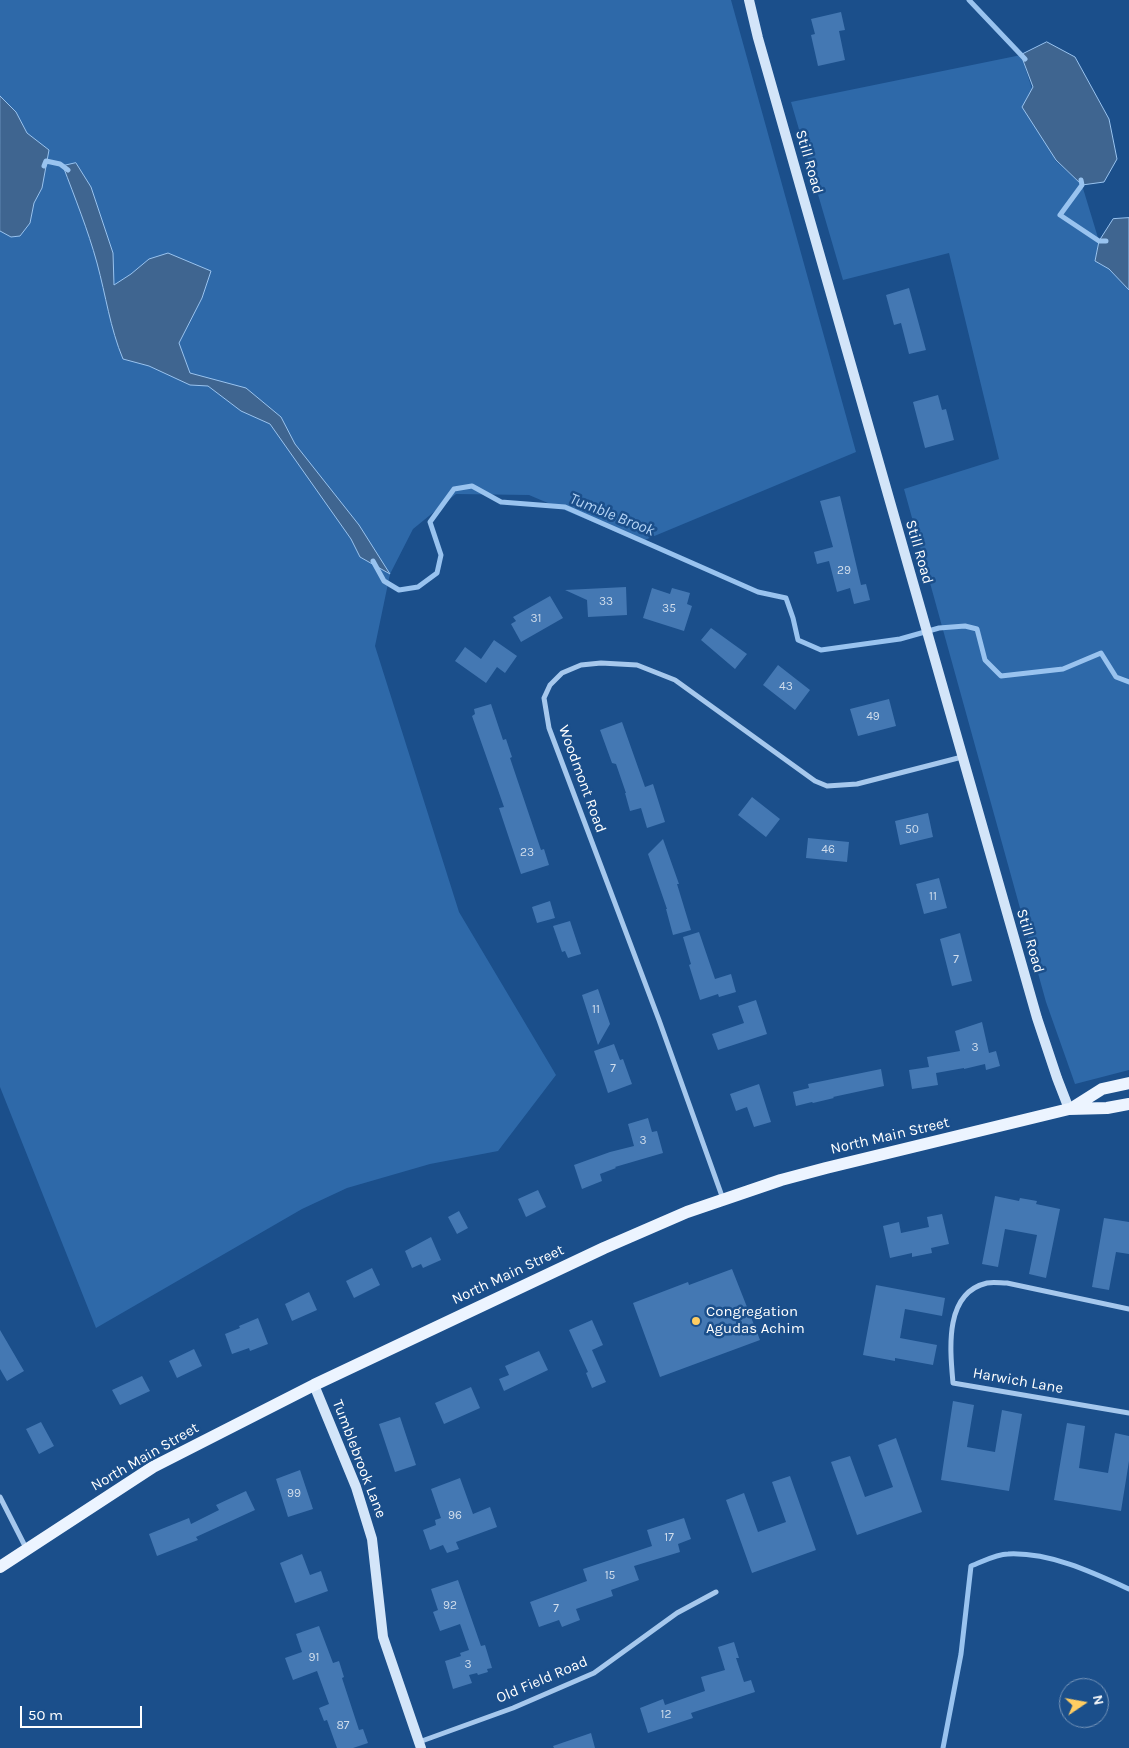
<!DOCTYPE html>
<html>
<head>
<meta charset="utf-8">
<style>
  body { margin:0 }
  #map { position:relative; width:1129px; height:1748px; overflow:hidden; background:#1b4f8b; font-family:Karla,sans-serif }
  canvas { display:block }
  .north { position:absolute; left:1059px; top:1678px; width:50px; height:50px; box-sizing:border-box; background:#1b4f8b; border:1px solid #7695b9; border-radius:50%; rotate:78deg; font-size:14px; font-weight:700; line-height:20px; text-align:center; color:#fff }
  .north::after { content:''; display:block; margin:auto; width:18px; height:22px; background:#ffcd62; clip-path:polygon(50% 0,100% 100%,50% 72%,0 100%) }
  .scale { position:absolute; left:20px; top:1706px; width:122px; height:22px; box-sizing:border-box; border:2px solid #fff; border-top:0; padding-left:6px; font-size:15px; line-height:18px; white-space:nowrap; color:#fff; -webkit-text-stroke:4px #1b4f8b; paint-order:stroke }
</style>
</head>
<body>
<div id="map">
<canvas width="1129" height="1748"></canvas>
<div class="north">N</div>
<div class="scale">50 m</div>
</div>
<script>
const ctx = document.querySelector('canvas').getContext('2d');
ctx.lineJoin = 'round';
function fill(path, color) {
  ctx.fillStyle = color;
  ctx.fill(path, 'evenodd');
}
function stroke(path, color, width, dash) {
  ctx.strokeStyle = color;
  ctx.lineWidth = width;
  ctx.lineCap = dash ? 'butt' : 'round';
  ctx.setLineDash(dash || []);
  ctx.stroke(path);
}
function drawText(font, color, halo, rows, align = 'center') {
  ctx.font = font + ' Karla,sans-serif';
  ctx.lineWidth = 5;
  ctx.setLineDash([]);
  ctx.textBaseline = 'middle';
  ctx.strokeStyle = halo;
  ctx.fillStyle = color;
  for (const [text, x, y, turn = 0] of rows) {
    ctx.save();
    ctx.translate(x, y);
    ctx.rotate((+turn || 0) * Math.PI / 180);
    ctx.textAlign = isNaN(turn) ? turn : align;
    if (halo) ctx.strokeText(text, 0, 0);
    ctx.fillText(text, 0, 0);
    ctx.restore();
  }
}
fill(new Path2D(`
  M0,0H731L856,452L640,542L529,495L456,494L413,529L390,574L375,646L459,912L556,1075L498,1151L430,1164L347,1188L302,1209L96,1328L0,1087Z
  M1021,55L1055,160L1082,185L1099,241L1095,261L1109,269L1129,290V1070L1075,1084L1046,1002L904,489L999,459L949,253L843,280L791,102Z`), '#2e69a9');
const water = new Path2D(`
  M1047,42L1075,57L1109,119L1117,159L1104,182L1082,185L1056,160L1022,107L1033,87L1021,55Z
  M0,96L16,112L27,133L49,150L42,188L34,203L30,223L20,236L11,237L0,231Z
  M76,163L91,187L113,253L114,285L131,274L149,259L168,253L211,271L202,298L179,343L190,373L246,388L281,417L295,444L359,525L390,574L360,557L351,539L270,424L241,411L208,386L190,385L149,366L123,359C110,328 106,296 97,263C88,230 75,198 63,166Z
  M1129,218V290L1109,269L1095,261L1099,241L1113,219Z`);
fill(water, '#3f6590');
stroke(water, '#99c3ef', 1);
stroke(new Path2D(`
  M969,0L1025,59
  M44,166L46,161L60,164L68,170
  M1081,180L1082,185L1060,215L1099,241H1106
  M373,561L384,581L399,590L418,587L437,573L441,555L430,522L454,489L472,486L501,502L565,507L758,592L786,598L793,618L798,640L821,650L900,639L939,628L965,626L977,629L985,660L1001,676L1063,669L1101,653L1116,677L1129,682
  M943,1748L961,1654L971,1566C982,1562 996,1554 1008,1554C1049,1552 1092,1572 1129,1589`), '#99c3ef', 5);
fill(new Path2D(`
  M841,12L845,30L839,31L845,60L818,66L811,35L815,34L811,19Z
  M909,288L926,350L909,354L901,323L894,325L886,295Z
  M938,395L942,410L946,409L954,440L925,448L913,402Z
  M840,496L861,585L866,584L870,600L854,604L850,588L837,592L829,561L817,564L814,552L833,547L820,501Z
  M626,587L627,615L588,617L587,600L565,590Z
  M652,588L670,594L672,588L690,593L687,604L692,606L684,631L643,618Z
  M550,596L563,618L521,642L511,624L516,621L513,617Z
  M711,628L747,654L735,669L701,640Z
  M494,640L517,656L505,673L497,667L486,683L455,661L465,647L481,659Z
  M778,665L810,690L795,710L763,685Z
  M889,699L896,726L858,736L850,709Z
  M491,704L503,740L506,739L512,757L510,758L541,850L544,849L549,865L521,874L499,808L504,807L472,716L475,714L474,709Z
  M622,722L645,787L653,784L665,822L647,828L641,808L630,811L625,793H626L616,764L612,763L600,730Z
  M752,797L780,819L766,837L738,815Z
  M928,813L933,837L900,845L895,821Z
  M808,838L849,842L847,862L806,858Z
  M663,839L679,884H677L691,930L673,935L666,909H667L648,854Z
  M939,878L947,908L924,914L916,884Z
  M550,901L555,918L537,923L532,907Z
  M570,921L581,954L568,958L565,951L562,952L553,926Z
  M699,932L715,979L731,974L736,992L719,997L718,994L700,1000L689,965L691,964L683,937Z
  M960,933L972,981L952,986L940,939Z
  M598,989L610,1024L598,1045L582,995Z
  M756,1000L767,1034L718,1050L712,1034L744,1023L738,1006Z
  M982,1022L989,1053L996,1051L1000,1066L986,1070L985,1064L964,1069V1068L936,1073L938,1085L912,1089L909,1070L929,1067L927,1057L960,1051L955,1031Z
  M614,1044L620,1060L623,1059L632,1084L608,1093L594,1051Z
  M881,1069L884,1086L833,1097L834,1098L813,1103L812,1102L796,1106L793,1092L809,1088L808,1084Z
  M759,1084L771,1122L754,1127L747,1107L736,1111L730,1094Z
  M648,1118L652,1132L657,1131L663,1153L615,1167L616,1168L600,1174L602,1181L582,1189L574,1165L610,1152L634,1146L628,1124Z
  M538,1190L546,1207L526,1217L518,1199Z
  M995,1196L1019,1201L1020,1198L1037,1201L1036,1204L1060,1209L1046,1278L1029,1274L1037,1235L1005,1229L998,1267L982,1264Z
  M459,1211L468,1228L457,1234L448,1217Z
  M942,1214L949,1244L931,1248L932,1253L912,1257V1253L890,1258L883,1226L899,1222L901,1233L929,1227L927,1217Z
  M1104,1218L1129,1222V1254L1116,1252L1109,1290L1092,1287Z
  M431,1237L441,1260L423,1268L421,1264L412,1268L405,1251Z
  M372,1268L380,1285L354,1298L346,1281Z
  M732,1269L760,1340L660,1377L633,1303L688,1282L689,1285Z
  M876,1285L945,1298L942,1316L905,1309L900,1338L937,1345L933,1365L895,1358V1361L863,1355Z
  M309,1292L317,1310L292,1321L285,1304Z
  M258,1318L268,1344L250,1351L249,1348L232,1354L225,1334L240,1328L239,1326Z
  M592,1320L603,1345L592,1350L606,1382L592,1388L586,1373L588,1372L569,1330Z
  M0,1330L24,1371L7,1381L0,1369Z
  M194,1349L202,1366L177,1378L169,1361Z
  M539,1351L548,1370L504,1391L499,1379L509,1375L505,1366Z
  M142,1376L150,1391L120,1405L112,1390Z
  M471,1387L480,1408L444,1424L435,1403Z
  M953,1401L974,1405L967,1447L995,1452L1002,1410L1022,1414L1009,1491L941,1480Z
  M400,1417L416,1465L395,1472L379,1424Z
  M41,1422L54,1446L39,1454L26,1429Z
  M1067,1423L1085,1426L1079,1468L1108,1473L1115,1433L1129,1436V1461L1121,1511L1054,1500Z
  M896,1438L922,1512L857,1535L831,1462L850,1456L865,1497L893,1487L878,1445Z
  M300,1470L313,1509L288,1517L276,1479Z
  M790,1476L816,1550L752,1573L726,1500L744,1493L758,1532L786,1522L772,1482Z
  M460,1478L473,1514L490,1507L497,1527L456,1542L459,1549L447,1553L443,1545L430,1550L423,1530L436,1525L435,1520L441,1518L431,1489Z
  M246,1491L255,1510L196,1537L198,1540L157,1556L149,1534L189,1518L191,1524L219,1510L216,1505Z
  M684,1518L691,1539L678,1544L680,1552L634,1566L639,1580L611,1590L613,1596L576,1609L580,1620L562,1627L559,1620L539,1627L530,1602L587,1581L583,1569L652,1546L647,1530Z
  M302,1554L310,1575L321,1571L328,1591L295,1603L280,1563Z
  M458,1580L481,1646L485,1645L492,1668L487,1669L488,1672L478,1675L477,1673L469,1675L472,1683L453,1689L445,1661L461,1656L460,1653L469,1650L460,1624L440,1631L433,1612L438,1610L431,1589Z
  M319,1626L333,1663L339,1661L344,1677L342,1678L359,1730L363,1729L368,1743L353,1748H337L327,1720L324,1721L319,1708L329,1704L317,1671L293,1680L285,1658L302,1652L296,1634Z
  M734,1642L739,1658H736L744,1682L751,1680L755,1692L691,1713L693,1718L648,1733L640,1708L663,1699L665,1705L705,1691L701,1677L725,1670L718,1647Z
  M591,1733L595,1748H554L553,1746Z`), '#4478b3');
stroke(new Path2D(`
  M723,1199L659,1020L549,728L544,698L550,685L562,673L581,665L601,663L637,665L675,680L815,781L827,786L857,784L962,757
  M1129,1309L1007,1283C1001,1283 993,1282 987,1283C944,1293 950,1349 953,1383L1129,1413
  M0,1497L26,1548
  M419,1742L513,1708L594,1673L677,1613L716,1592`), '#a6c8ed', 5);
stroke(new Path2D(`
  M749,0L758,38L1037,1018L1057,1078L1069,1109
  M314,1385L356,1487L372,1539L383,1637L421,1748`), '#d3e5f9', 10);
stroke(new Path2D(`
  M1072,1108L1102,1089L1129,1083
  M0,1567L153,1467L314,1385L604,1248L687,1212L781,1180L826,1168L1069,1109L1107,1108L1129,1104`), '#ecf4ff', 12);
for (const [x, y, r, color] of [
  [696,1321,5,"#ffcd62"]
]) {
  const dot = new Path2D();
  dot.arc(x, y, r, 0, 2 * Math.PI);
  ctx.fillStyle = color;
  ctx.fill(dot);
  stroke(dot, '#1b4f8b', 2);
}
drawText('12px', '#d0ddec', null, [
  ["29",844,571],
  ["33",606,602],
  ["35",669,609],
  ["31",536,619],
  ["43",786,687],
  ["49",873,717],
  ["50",912,830],
  ["46",828,850],
  ["23",527,853],
  ["11",933,897],
  ["7",956,960],
  ["11",596,1010],
  ["3",975,1048],
  ["7",613,1069],
  ["3",643,1141],
  ["99",294,1494],
  ["96",455,1516],
  ["17",669,1538],
  ["15",610,1576],
  ["92",450,1606],
  ["7",556,1609],
  ["91",314,1658],
  ["3",468,1665],
  ["12",666,1715],
  ["87",343,1726]
]);
drawText('15px', '#fff', '#1b4f8b', [
  ["Still Road",809,162,74],
  ["Still Road",919,552,74],
  ["Woodmont Road",582,779,70],
  ["Still Road",1030,941,74],
  ["North Main Street",890,1136,-13],
  ["North Main Street",508,1275,-25],
  ["Harwich Lane",1018,1381,10],
  ["North Main Street",145,1457,-30],
  ["Tumblebrook Lane",359,1459,69],
  ["Old Field Road",542,1680,-23]
]);
drawText('15px', '#fff', '#1b4f8b', [
  ["Congregation",706,1312],
  ["Agudas Achim",706,1329]
], 'left');
drawText('italic 16px', '#b2d2f4', '#1b4f8b', [
  ["Tumble Brook",612,515,22]
]);
</script>
</body>
</html>
